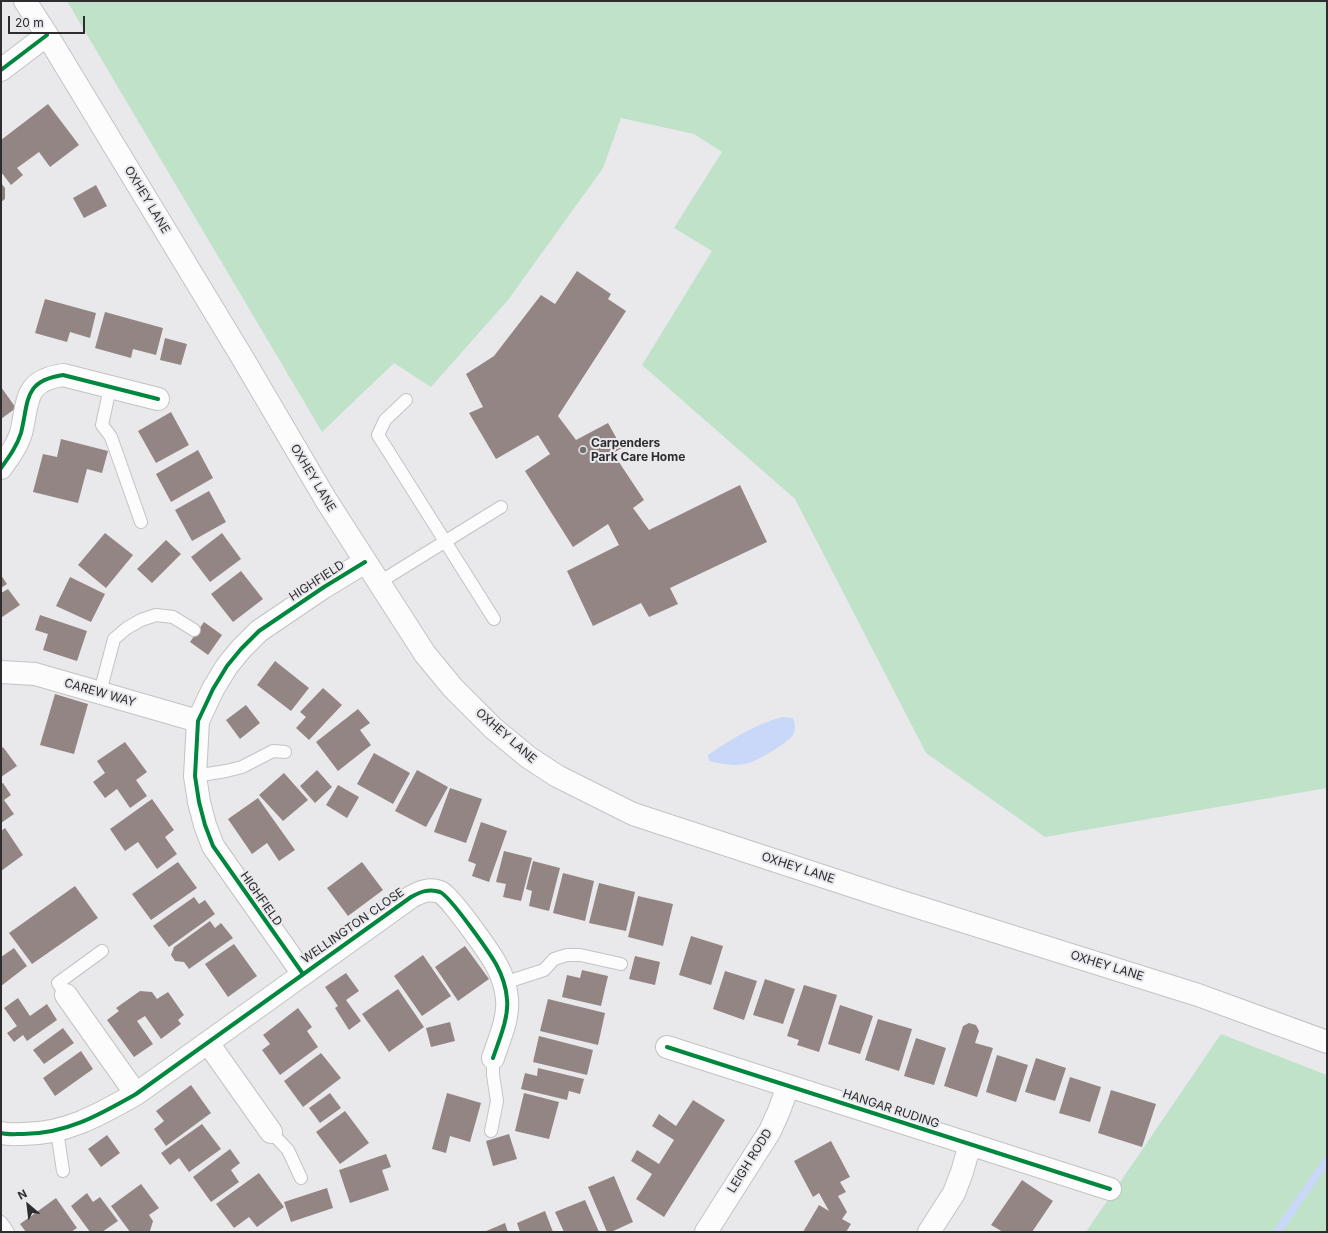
<!DOCTYPE html>
<html>
<head>
<meta charset="utf-8">
<style>
  body { margin:0 }
  #map { position:relative; width:1328px; height:1233px; overflow:hidden; background:#e9e9ec; font-family:Inter,sans-serif }
  canvas { display:block }
  .frame { position:absolute; inset:0; border:2px solid #2d2c2e; pointer-events:none }
  .north { position:absolute; left:8px; top:1185px; width:40px; height:40px; -webkit-text-stroke:3px #e8e8ed; paint-order:stroke; rotate:332deg; font-size:11px; font-weight:700; line-height:16px; text-align:center; color:#2d2c2e }
  .north::after { content:''; display:block; margin:auto; width:14px; height:18px; background:#2d2c2e; clip-path:polygon(50% 0,100% 100%,50% 72%,0 100%) }
  .scale { position:absolute; left:8px; top:16px; width:77px; height:18px; box-sizing:border-box; border:2px solid #2d2c2e; border-top:0; padding-left:5px; font-size:12px; line-height:14px; white-space:nowrap; color:#2d2c2e; -webkit-text-stroke:3px #e8e8ed; paint-order:stroke }
</style>
</head>
<body>
<div id="map">
<canvas width="1328" height="1233"></canvas>
<div class="frame"></div>
<div class="north">N</div>
<div class="scale">20 m</div>
</div>
<script>
const ctx = document.querySelector('canvas').getContext('2d');
ctx.lineJoin = 'round';
function fill(path, color) {
  ctx.fillStyle = color;
  ctx.fill(path, 'evenodd');
}
function stroke(path, color, width, dash) {
  ctx.strokeStyle = color;
  ctx.lineWidth = width;
  ctx.lineCap = dash ? 'butt' : 'round';
  ctx.setLineDash(dash || []);
  ctx.stroke(path);
}
function drawText(font, color, halo, rows, align = 'center') {
  ctx.font = font + ' Inter,sans-serif';
  ctx.lineWidth = 4;
  ctx.setLineDash([]);
  ctx.textBaseline = 'middle';
  ctx.strokeStyle = halo;
  ctx.fillStyle = color;
  for (const [text, x, y, turn = 0] of rows) {
    ctx.save();
    ctx.translate(x, y);
    ctx.rotate((+turn || 0) * Math.PI / 180);
    ctx.textAlign = isNaN(turn) ? turn : align;
    if (halo) ctx.strokeText(text, 0, 0);
    ctx.fillText(text, 0, 0);
    ctx.restore();
  }
}
fill(new Path2D(`
  M67,1H1327V788L1045,837L926,753L795,499L642,365L712,251L674,228L722,152L694,134L621,118L603,168L508,300L431,387L394,363L322,432Z
  M1221,1034L1327,1075V1232H1086Z`), '#bfe2c9');
fill(new Path2D(`
  M782,717L793,718C795,723 796,730 793,735C789,742 757,761 749,763C735,767 722,764 709,761L708,755C731,739 756,724 782,717Z`), '#c9d8f8');
stroke(new Path2D(`
  M1277,1232L1327,1160`), '#c9d8f8', 8);
fill(new Path2D(`
  M48,104L79,145L50,167L39,152L17,168L23,175L11,185L1,172V140Z
  M1,183L5,188V199L1,202Z
  M96,185L107,206L84,218L73,198Z
  M577,271L611,294L608,299L626,311L558,416L576,440L608,423L622,448L613,453L644,500L633,508L649,530L740,485L767,542L670,588L678,604L649,617L641,603L593,626L567,571L619,545L608,524L573,547L525,471L550,454L538,435L496,459L469,413L483,407L466,374L494,356L541,295L555,304Z
  M45,299L96,313L90,338L70,332L67,342L35,333Z
  M105,312L163,328L156,355L133,349L131,358L95,348Z
  M165,338L187,344L181,365L160,360Z
  M1,387L16,408L1,419Z
  M171,412L189,445L156,463L138,431Z
  M61,439L108,451L102,473L87,469L78,503L33,492L43,454L57,457Z
  M198,450L213,478L171,502L156,474Z
  M209,491L226,522L192,541L175,510Z
  M105,533L133,555L106,588L78,565Z
  M222,533L241,559L210,582L191,557Z
  M166,540L181,554L152,583L137,569Z
  M241,571L263,599L233,622L211,594Z
  M1,575L7,584L1,588Z
  M70,577L105,594L91,622L56,606Z
  M8,589L20,605L2,617L1,593Z
  M40,615L87,631L77,661L43,650L48,634L35,630Z
  M204,622L222,635L208,655L190,642Z
  M275,661L309,688L291,711L257,685Z
  M323,688L342,705L309,740L296,728L306,717L300,712Z
  M55,694L88,704L74,754L40,745Z
  M246,705L260,723L240,739L226,720Z
  M358,709L370,723L360,730L371,745L338,771L316,742Z
  M125,742L147,772L136,780L147,796L130,808L117,789L105,798L93,782L105,773L97,761Z
  M3,747L17,766L1,777V749Z
  M374,753L410,773L393,804L357,784Z
  M317,770L332,787L315,803L300,786Z
  M417,770L448,787L426,827L395,811Z
  M284,773L308,800L283,821L259,795Z
  M3,783L11,795L4,800L14,814L1,823V784Z
  M338,785L359,797L347,818L326,805Z
  M450,788L482,799L466,843L434,832Z
  M258,798L295,850L279,861L267,843L252,854L228,819Z
  M152,799L174,830L165,837L177,854L157,869L138,842L125,851L110,829Z
  M481,822L507,831L489,882L472,876L476,864L468,861Z
  M5,828L23,855L1,871V831Z
  M504,851L532,858L521,901L503,897L506,884L496,882Z
  M533,861L560,868L549,911L529,906L532,891L526,889Z
  M178,862L197,888L151,920L132,894Z
  M362,862L383,890L348,916L327,888Z
  M563,873L594,881L585,921L553,913Z
  M599,883L635,892L626,931L589,923Z
  M75,886L98,918L32,964L9,933Z
  M638,896L673,904L663,946L628,937Z
  M194,897L199,904L205,900L215,914L169,947L153,926Z
  M210,921L215,928L221,923L233,938L189,969L184,962L175,961L171,955L174,947Z
  M691,936L723,946L711,985L679,975Z
  M234,944L257,976L228,997L205,964Z
  M465,946L489,979L458,1001L435,967Z
  M14,948L27,966L1,986V957Z
  M423,955L451,996L422,1016L394,976Z
  M635,956L660,962L655,985L629,979Z
  M582,970L608,976L601,1006L562,997L567,975L580,978Z
  M725,971L757,981L744,1020L713,1009Z
  M346,973L359,991L346,1000L361,1021L349,1030L335,1008L338,1006L325,987Z
  M765,979L795,989L783,1024L753,1015Z
  M804,985L837,995L819,1052L797,1045L799,1040L787,1036Z
  M398,989L424,1027L389,1052L362,1014Z
  M140,991L152,992L157,999L168,992L184,1015L178,1020L181,1024L161,1039L145,1016L137,1021L153,1044L134,1057L107,1020L119,1011L116,1008Z
  M18,998L30,1016L47,1004L57,1020L27,1041L23,1035L14,1042L7,1033L17,1026L4,1008Z
  M548,999L605,1013L598,1045L540,1031Z
  M840,1005L873,1016L860,1054L828,1044Z
  M298,1008L312,1027L307,1031L318,1047L280,1075L262,1050L270,1044L263,1035Z
  M878,1019L912,1029L899,1071L865,1060Z
  M450,1022L455,1041L431,1047L426,1028Z
  M969,1023L976,1025L979,1031L975,1043L993,1048L977,1097L944,1086L963,1026Z
  M63,1028L74,1043L44,1064L33,1050Z
  M539,1036L593,1050L587,1075L533,1062Z
  M916,1038L946,1048L934,1085L904,1076Z
  M81,1051L93,1069L55,1096L43,1078Z
  M321,1053L341,1078L303,1107L284,1081Z
  M997,1055L1028,1065L1016,1102L986,1092Z
  M1036,1058L1066,1068L1055,1101L1025,1092Z
  M538,1068L584,1079L580,1094L569,1091L567,1100L521,1089L525,1073L537,1076Z
  M1070,1077L1101,1087L1090,1122L1059,1113Z
  M191,1085L211,1113L166,1146L154,1129L164,1121L156,1111Z
  M1111,1090L1156,1104L1142,1147L1098,1133Z
  M330,1093L341,1108L320,1123L309,1108Z
  M447,1093L481,1103L470,1142L450,1136L446,1153L432,1149Z
  M524,1093L559,1102L549,1139L515,1131Z
  M693,1100L725,1120L664,1217L636,1199L652,1174L631,1161L637,1150L659,1164L674,1140L652,1126L659,1114L676,1126Z
  M345,1111L369,1143L340,1164L316,1132Z
  M202,1124L221,1149L189,1172L179,1158L170,1165L161,1153Z
  M509,1134L517,1159L493,1166L486,1141Z
  M107,1135L120,1153L101,1167L88,1149Z
  M831,1141L850,1177L840,1182L846,1192L838,1196L847,1212L842,1219L851,1224L846,1232H803L819,1205L829,1211L819,1193L813,1197L794,1161Z
  M230,1149L240,1163L231,1170L239,1182L211,1202L193,1177Z
  M386,1154L391,1167L382,1170L389,1190L350,1203L339,1170Z
  M259,1173L284,1207L257,1227L249,1217L234,1228L216,1204Z
  M614,1176L633,1222L611,1232H607L588,1187Z
  M1022,1180L1053,1201L1032,1232H1003L991,1225Z
  M141,1184L159,1208L149,1215L153,1221L150,1231L130,1232L111,1206Z
  M327,1188L333,1208L291,1222L284,1202Z
  M87,1193L93,1202L100,1197L118,1221L102,1232H90L71,1206Z
  M56,1198L77,1228L71,1232H26L20,1224Z
  M585,1200L599,1232H564L555,1212Z
  M545,1211L553,1232H520L517,1223Z
  M505,1223L508,1232H484Z`), '#938583');
const service = new Path2D(`
  M110,388L102,425L111,437L141,522
  M406,400L385,420L378,435L494,619
  M378,583L501,507
  M100,692L114,639L127,628L141,620L156,615L173,617L194,630
  M195,776L226,771L242,767L273,751L285,752
  M504,983L544,970L554,959L567,955H580L621,964
  M66,995L58,983L102,951
  M57,1131L63,1171
  M491,1131L497,1101L493,1075V1058
  M271,1132L288,1150L301,1178
  M1,1222L8,1232`);
const minor = new Path2D(`
  M1,70L47,35
  M1,468C9,457 17,446 21,433C29,401 23,381 63,375L158,399
  M1,672L35,674L198,721
  M303,974L213,846L205,825L199,802L195,776L198,721L213,689L227,666L241,649L259,631L324,587L365,562
  M66,995L136,1094
  M208,1043L271,1132
  M667,1047L1110,1189
  M1,1133C8,1135 16,1134 23,1134C66,1134 99,1115 136,1094L411,897C420,892 429,888 440,892C450,896 489,952 496,964C502,975 506,986 507,999C509,1018 499,1040 493,1058
  M706,1232L770,1131L779,1111L788,1086
  M929,1232L954,1193L962,1172L970,1144`);
const primary = new Path2D(`
  M25,1L47,35L242,357L326,500L425,654L453,688L493,728L528,757L557,776L633,814L886,897L1198,995L1327,1042`);
stroke(service, '#c3c3c5', 14);
stroke(minor, '#c3c3c5', 24);
stroke(primary, '#c3c3c5', 24);
stroke(service, '#fcfcfc', 12);
stroke(minor, '#fcfcfc', 22);
stroke(primary, '#fcfcfc', 22);
stroke(new Path2D(`
  M1,70L47,35
  M1,468C9,457 17,446 21,433C29,401 23,381 63,375L158,399
  M303,974L213,846L205,825L199,802L195,776L198,721L213,689L227,666L241,649L259,631L324,587L365,562
  M667,1047L1110,1189
  M1,1133C8,1135 16,1134 23,1134C66,1134 99,1115 136,1094L411,897C420,892 429,888 440,892C450,896 489,952 496,964C502,975 506,986 507,999C509,1018 499,1040 493,1058`), '#00873e', 4);
for (const [x, y, r, color] of [
  [583,450,4,"#6f6e70"]
]) {
  const dot = new Path2D();
  dot.arc(x, y, r, 0, 2 * Math.PI);
  ctx.fillStyle = color;
  ctx.fill(dot);
  stroke(dot, '#e8e8ed', 1.5);
}
drawText('12px', '#2d2c2e', '#e8e8ed', [
  ["OXHEY LANE",147,200,59],
  ["OXHEY LANE",313,478,59],
  ["HIGHFIELD",317,581,-33],
  ["CAREW WAY",100,693,16],
  ["OXHEY LANE",506,736,41],
  ["OXHEY LANE",798,868,18],
  ["HIGHFIELD",261,899,55],
  ["WELLINGTON CLOSE",353,926,-35],
  ["OXHEY LANE",1107,966,17],
  ["HANGAR RUDING",891,1109,18],
  ["LEIGH RODD",750,1161,-58]
]);
drawText('bold 12px', '#2d2c2e', '#e8e8ed', [
  ["Carpenders",591,443],
  ["Park Care Home",591,457]
], 'left');
</script>
</body>
</html>
